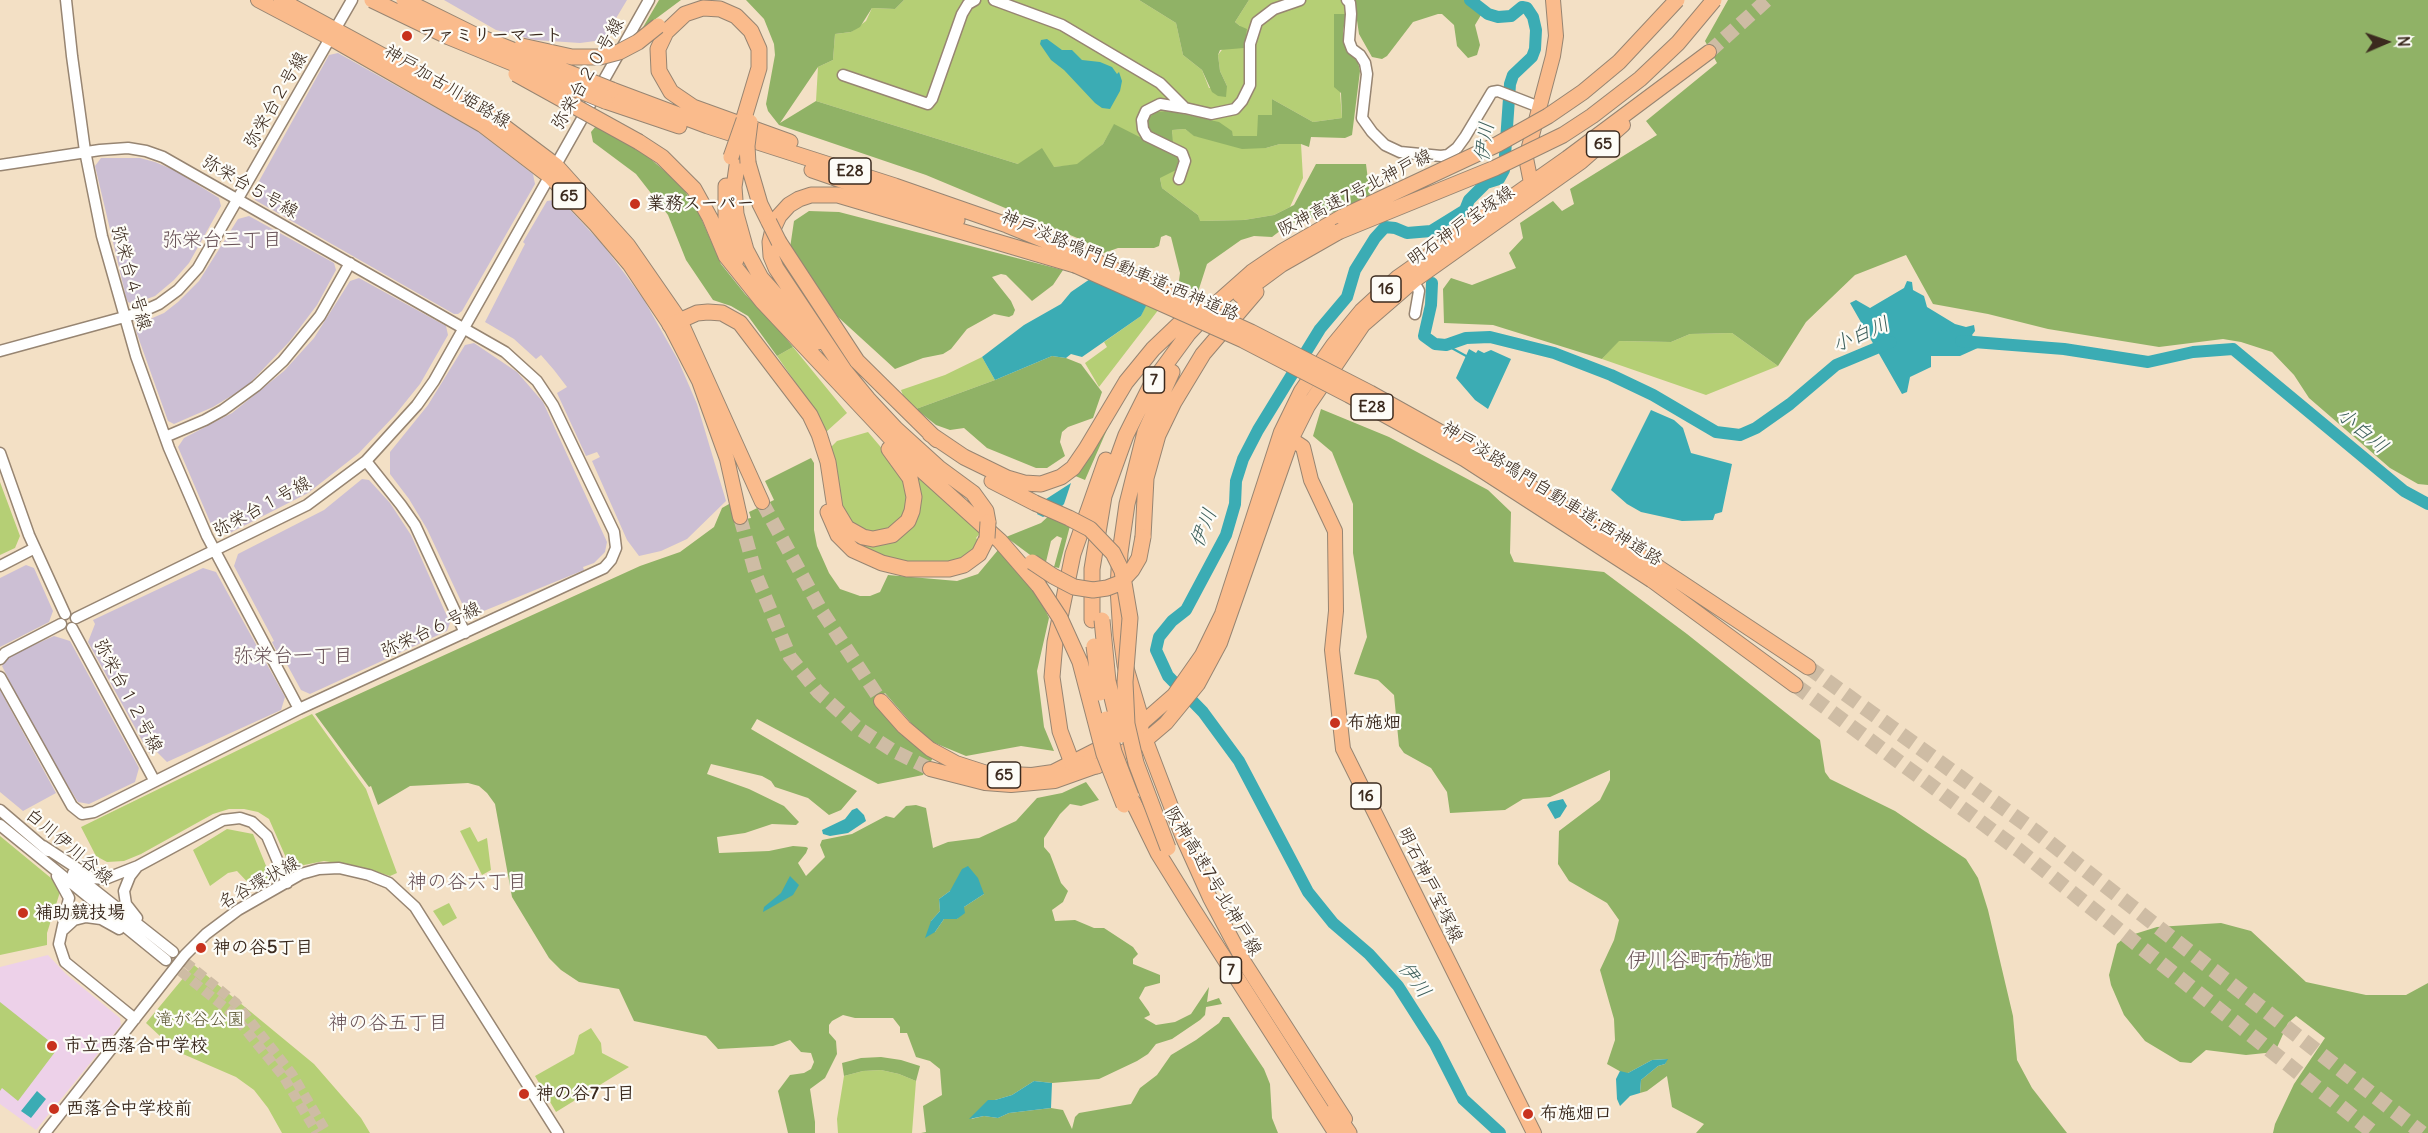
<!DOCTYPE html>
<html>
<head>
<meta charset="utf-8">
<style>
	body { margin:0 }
	#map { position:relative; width:2428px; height:1133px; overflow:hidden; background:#f3e0c5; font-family:Delius,sans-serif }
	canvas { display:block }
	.north { position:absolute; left:2356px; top:12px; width:60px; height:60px; -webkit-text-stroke:4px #fdfcf7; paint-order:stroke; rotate:88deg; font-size:16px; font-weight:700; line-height:24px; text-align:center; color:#3b2a1e }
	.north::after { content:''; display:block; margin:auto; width:21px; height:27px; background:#3b2a1e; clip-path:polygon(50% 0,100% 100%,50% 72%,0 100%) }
</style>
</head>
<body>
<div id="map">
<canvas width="2428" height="1133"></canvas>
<div class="north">N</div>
</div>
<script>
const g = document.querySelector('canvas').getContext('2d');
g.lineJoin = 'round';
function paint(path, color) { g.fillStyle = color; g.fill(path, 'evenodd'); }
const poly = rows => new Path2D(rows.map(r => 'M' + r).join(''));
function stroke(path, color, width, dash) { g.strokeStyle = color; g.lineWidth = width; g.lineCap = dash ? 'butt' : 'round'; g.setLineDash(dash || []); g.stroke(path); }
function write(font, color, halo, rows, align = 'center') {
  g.font = font + ' Delius,"Klee One",sans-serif'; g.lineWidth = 4.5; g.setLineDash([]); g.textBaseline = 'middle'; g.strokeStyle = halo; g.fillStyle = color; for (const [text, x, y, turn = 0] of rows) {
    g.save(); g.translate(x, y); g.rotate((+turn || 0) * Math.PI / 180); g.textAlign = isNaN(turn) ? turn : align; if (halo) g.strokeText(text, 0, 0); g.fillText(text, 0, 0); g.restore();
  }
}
const built = poly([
	[48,955,66,974,120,1018,121,1025,36,1130,0,1104,0,967]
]);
const industrial = poly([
	[444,0,627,0,603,40,580,43,535,40,496,30],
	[338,53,477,131,533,174,535,184,462,311,458,314,454,314,255,200,253,192,329,55],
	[101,158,140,158,155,162,174,170,219,198,221,206,189,263,174,280,155,296,133,304,128,302,126,297,95,166],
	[560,199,603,245,625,274,644,300,678,360,697,404,726,501,687,539,661,551,639,556,627,540,592,461,600,457,597,452,586,456,557,393,567,387,554,370,541,355,536,359,514,339,485,322,525,244,523,242,547,201],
	[249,216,334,263,336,270,317,305,289,342,246,387,213,407,174,424,168,421,136,331,141,323,164,313,178,302,199,281,238,219],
	[359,278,446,326,448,335,420,384,395,415,359,453,308,493,226,535,214,531,178,447,184,438,232,413,284,371,314,338,350,281],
	[474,343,517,372,543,402,607,542,605,552,594,563,583,567,584,570,474,615,467,614,427,529,409,499,390,474,390,452,428,405,465,345],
	[362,479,369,480,390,503,411,535,450,623,447,631,310,694,301,690,284,659,283,649,277,652,272,642,274,641,234,566,238,554,324,510],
	[26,565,34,568,53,611,49,622,0,647,0,578],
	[203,568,216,572,285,697,281,710,167,762,155,750,149,753,88,642,95,624,93,620],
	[54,636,70,641,139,768,135,782,89,804,78,802,37,736,2,666,9,656],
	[0,690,56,793,23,811,0,792]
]);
const green = poly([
	[904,0,1139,0,1176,23,1183,55,1202,70,1209,88,1227,86,1220,71,1218,55,1240,26,1235,22,1249,0,1346,0,1346,14,1334,14,1342,118,1313,122,1272,99,1272,115,1258,136,1233,136,1231,131,1221,125,1170,111,1173,144,1172,130,1185,129,1195,136,1266,148,1280,144,1301,144,1303,178,1290,207,1274,215,1244,220,1199,221,1198,215,1162,188,1160,178,1114,125,1103,144,1077,165,1054,167,1018,164,816,101,818,67,833,60,835,34,851,32,866,21,872,8,895,9],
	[1146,305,1159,309,1099,387,1085,363,1107,347,1104,342,1141,316],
	[1732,333,1778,366,1706,395,1602,359,1618,341,1671,342,1690,334],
	[793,347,847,413,826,432,814,409,777,356],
	[982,357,995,380,916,409,905,401,901,390,945,375],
	[868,432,901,471,908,488,907,514,888,530,878,533,862,529,849,519,841,502,837,469,831,447,837,441],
	[912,471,981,532,976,538,980,542,976,549,956,562,931,566,877,557,851,543,851,537,906,531],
	[0,482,20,536,15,548,0,555],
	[312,714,366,789,397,873,390,876,361,867,324,861,299,866,287,860,269,819,258,812,244,809,229,809,213,814,141,854,124,861,107,862,96,856,81,827],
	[470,827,478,842,487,838,491,870,482,875,460,831],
	[227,829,253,834,271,878,254,889,237,871,228,873,210,886,193,850],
	[0,836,57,883,60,892,47,933,47,945,0,955],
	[449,903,457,918,443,926,433,911],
	[194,965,314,1064,361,1118,370,1133,282,1133,268,1108,254,1090,236,1077,176,1051,146,1023],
	[0,1002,58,1048,18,1101,2,1088,0,1091],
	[591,1028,601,1043,602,1053,629,1067,556,1112,535,1076,574,1054,579,1035],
	[881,1070,899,1074,916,1081,912,1133,838,1133,837,1119,844,1076,863,1071]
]);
const forest = poly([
	[659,0,681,0,642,29],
	[746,0,904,0,895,9,872,8,860,27,851,32,835,34,833,60,818,67,780,123,816,101,1018,164,1042,148,1054,167,1077,164,1103,144,1114,124,1177,156,1180,162,1178,169,1160,178,1162,188,1198,215,1200,221,1244,220,1274,215,1294,205,1316,164,1366,164,1370,196,1345,209,1289,224,1272,237,1254,236,1241,240,1207,264,1197,295,1178,288,1180,273,1171,237,1166,235,1161,237,1159,246,1154,248,1118,248,1104,253,1082,240,926,175,779,125,768,111,766,104,775,55,774,44,764,19],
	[1139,0,1249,0,1235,22,1240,26,1247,29,1244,48,1220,50,1218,55,1220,71,1227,86,1226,97,1218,96,1212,92,1202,70,1183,55,1176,23],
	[1354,0,1464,0,1481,15,1475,25,1480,45,1477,55,1468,58,1457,46,1454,25,1442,14,1438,14,1413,22,1387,56,1382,59,1372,57,1359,34],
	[1728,0,2428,0,2428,485,2418,484,2390,468,2309,398,2294,375,2272,352,2241,342,2223,339,2159,347,2048,329,1988,314,1933,304,1906,255,1855,275,1806,322,1778,366,1732,333,1690,334,1671,342,1619,341,1602,359,1493,325,1444,323,1443,289,1451,278,1472,285,1516,268,1509,253,1523,238,1520,223,1553,201,1562,211,1574,204,1570,189,1657,135,1646,121,1717,63,1705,41],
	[1334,14,1346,14,1343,32,1346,48,1358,62,1360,71,1352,135,1345,138,1311,137,1309,147,1301,144,1280,144,1266,148,1242,149,1194,136,1185,129,1172,130,1173,144,1147,133,1148,118,1156,112,1169,111,1219,122,1232,131,1233,136,1257,136,1258,115,1272,115,1272,99,1313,122,1342,118,1341,93,1334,87],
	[596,126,646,155,681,185,698,211,721,264,745,294,777,327,793,347,777,356,748,316,731,306,713,300,686,260,668,215,636,174,593,142,591,132],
	[809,211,839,212,1063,270,1053,285,1032,301,1006,275,1001,274,992,277,1011,301,1015,310,1013,315,1009,317,994,314,967,329,951,349,943,354,923,358,895,369,838,317,790,248,794,221],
	[1052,356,1066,358,1081,364,1102,392,1093,418,1068,427,1062,432,1060,442,1065,456,1047,468,1036,468,987,448,964,428,950,430,936,425,916,409,995,380],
	[1116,409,1085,480,1073,475],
	[1321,409,1389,437,1488,490,1511,512,1510,553,1514,562,1604,572,1687,634,1820,740,1825,772,1830,779,1895,811,1966,859,1978,878,1988,910,2013,1016,2017,1060,2032,1088,2067,1133,1696,1133,1704,1124,1672,1107,1667,1076,1647,1091,1640,1093,1641,1080,1658,1066,1665,1064,1667,1059,1652,1060,1628,1073,1623,1073,1607,1064,1615,1040,1614,1019,1600,970,1614,940,1619,920,1607,903,1569,881,1558,864,1559,831,1600,800,1610,780,1610,770,1550,797,1523,799,1505,810,1450,813,1447,792,1431,768,1404,753,1399,746,1394,695,1378,680,1354,674,1367,637,1353,553,1353,504,1332,452,1313,436],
	[811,458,814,463,814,530,817,546,829,573,840,589,860,596,870,596,880,592,888,575,957,581,978,574,998,550,1037,592,1049,618,1037,671,1044,727,1054,751,1021,746,966,756,925,739,885,693,874,702,893,723,934,756,923,775,878,784,757,719,751,729,857,791,841,810,829,815,808,798,775,787,771,781,762,776,711,764,707,774,749,789,784,806,799,822,796,825,772,824,745,833,717,837,719,853,769,851,793,846,806,847,808,848,806,853,798,863,806,876,825,857,820,845,822,840,852,834,886,816,894,818,906,806,916,805,926,808,933,848,948,842,979,838,1016,821,1037,798,1062,793,1086,782,1099,800,1081,806,1070,804,1060,814,1044,838,1044,847,1050,854,1061,883,1068,891,1063,902,1052,910,1055,921,1075,920,1094,928,1104,928,1133,947,1138,954,1133,959,1133,964,1160,975,1160,983,1145,987,1139,998,1149,1012,1150,1015,1144,1018,1156,1025,1175,1022,1191,1014,1209,987,1207,1002,1219,998,1222,1004,1206,1007,1205,1015,1200,1020,1172,1039,1156,1044,1148,1054,1137,1061,1099,1079,1052,1083,1034,1081,1012,1095,995,1100,971,1119,984,1116,998,1118,1009,1113,1051,1108,1063,1110,1072,1129,1075,1117,1079,1113,1131,1104,1140,1088,1157,1075,1171,1055,1196,1040,1219,1023,1223,1017,1229,1017,1264,1069,1270,1084,1272,1118,1278,1133,921,1133,926,1132,923,1106,942,1095,940,1069,930,1061,916,1057,907,1033,900,1033,900,1027,893,1018,855,1018,843,1015,832,1021,829,1025,829,1033,836,1041,837,1054,825,1078,810,1089,815,1122,815,1133,788,1133,778,1091,790,1075,804,1073,811,1069,814,1062,811,1053,801,1052,790,1040,773,1046,718,1049,706,1036,634,1021,619,989,579,982,561,970,549,958,512,897,495,804,487,793,479,786,468,783,410,786,378,805,371,786,369,787,315,714,640,566,680,552,714,527,722,508,729,504,734,504,734,521,751,518,749,512,774,500,765,481],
	[950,891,984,894,964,907,957,919,944,919,935,932,931,921,940,911,939,899],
	[1052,513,1071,522,1059,568,1054,567,1062,538,1057,536,1051,541,1045,566,1006,537,1041,523],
	[2221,923,2251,931,2306,982,2366,995,2406,995,2428,983,2428,1133,2273,1133,2275,1124,2294,1084,2325,1038,2296,1016,2288,1023,2275,1052,2246,1055,2206,1050,2191,1063,2180,1062,2145,1041,2124,1015,2111,985,2109,975,2117,944,2125,937,2157,927],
	[881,1057,901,1060,920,1066,916,1081,899,1074,881,1070,863,1071,844,1076,842,1063,861,1058]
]);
const water = poly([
	[1047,39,1062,50,1072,50,1082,60,1100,62,1112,67,1117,74,1119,72,1122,81,1120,91,1110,109,1102,108,1095,103,1064,70,1051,60,1040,44,1041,40],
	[1112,264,1123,265,1144,273,1155,288,1141,316,1082,357,1071,354,1066,358,1052,356,995,380,982,357,1024,325,1061,304,1071,292],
	[1907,281,1912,282,1913,290,1924,296,1927,307,1955,324,1966,327,1974,325,1975,331,1972,335,1980,347,1960,356,1931,356,1931,367,1910,377,1907,392,1902,394,1850,303,1856,300,1870,308,1904,288],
	[1469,349,1476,353,1478,350,1484,353,1491,350,1511,359,1488,409,1475,400,1456,378],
	[1651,410,1674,420,1683,428,1691,453,1732,464,1722,512,1715,514,1713,520,1682,521,1641,512,1627,504,1611,490],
	[1071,483,1064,504,1060,508,1043,517,1037,514,1043,501],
	[1563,799,1567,806,1560,817,1555,819,1547,805,1550,802],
	[857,808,864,815,866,821,848,833,830,836,823,834,822,830,845,819,852,810],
	[968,866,978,878,984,894,964,907,965,913,957,919,944,919,935,932,925,938,931,921,940,911,939,899,950,891,962,869],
	[790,876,799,885,793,895,763,912,764,907,781,893],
	[1668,1059,1665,1064,1658,1066,1641,1080,1640,1093,1630,1096,1620,1106,1617,1099,1616,1079,1620,1071,1628,1073,1652,1060],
	[1034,1081,1052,1083,1051,1108,1009,1113,998,1118,984,1116,969,1119,988,1100,995,1100,1012,1095],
	[37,1091,46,1099,31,1118,21,1111]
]);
const stream = poly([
	[1446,345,1468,357]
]);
const river = poly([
	[1470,0,1488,14,1498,17,1511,16,1522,7,1527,8,1533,17,1536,30,1535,49,1532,57,1513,75,1510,84,1504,170,1499,179,1486,183,1469,200,1465,210,1431,231,1407,233,1395,228,1385,227,1375,238,1355,270,1347,297,1320,329,1258,430,1243,459,1236,481,1235,504,1226,535,1186,610,1172,621,1159,637,1156,650,1168,676,1203,712,1239,761,1308,892,1333,923,1369,954,1398,986,1435,1044,1463,1099,1500,1133],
	[1432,283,1431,305,1424,336,1435,344,1446,345,1466,338,1490,337,1554,353,1611,375,1653,395,1716,432,1740,435,1756,428,1790,404,1836,365,1891,342],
	[1961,341,2064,349,2148,362,2193,352,2233,349,2404,491,2428,504]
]);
const minorTunnel = poly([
	[173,952,236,1003,292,1074,327,1133],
	[169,962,232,1013,283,1076,317,1133]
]);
const majorTunnel = poly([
	[1709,52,1767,0],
	[762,502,821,610,881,701],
	[740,517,756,575,790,657,818,692,858,728,892,750,930,769]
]);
const highwayTunnel = poly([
	[1808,667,2035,831,2422,1133],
	[1795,685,2020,851,2374,1133]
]);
const minor = poly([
	[66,0,72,56,85,151,102,236,136,356,169,448,207,536,299,709],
	[994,0,1062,25,1160,83,1185,108,1211,114,1235,109,1242,101,1250,85,1250,44,1257,22,1274,9,1300,0],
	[1347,0,1350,3,1351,14,1349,41,1352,49,1360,55,1365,63,1367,74,1362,118,1372,132,1385,145,1400,152,1441,156,1448,155,1457,148,1465,137,1492,92,1498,91,1534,105],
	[843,75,928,104,932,99,962,14,968,4,975,0],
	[0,165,100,150,128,148,146,151,163,157,505,352,537,381,553,405,614,532,616,548,611,560,604,568,299,709,94,812,82,814,72,806,0,677],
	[1179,179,1185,161,1182,153,1147,136,1143,129,1142,120,1146,111,1160,104,1185,108],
	[1410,275,1419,291,1415,314],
	[0,351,139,313,159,304,178,290,198,268,352,0],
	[165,437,205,420,223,410,256,386,283,361,320,316,350,263],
	[0,453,29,535,65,614],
	[366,461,401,505,415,525,465,633],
	[0,566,35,548],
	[76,618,307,505,366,461,417,405,434,381,649,0],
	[72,628,154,780],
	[0,659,5,653,61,624],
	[0,810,48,851],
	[0,825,166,960],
	[43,846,92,878,105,879,138,866,223,820,240,818,252,822,267,836,287,883],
	[73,873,173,952],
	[57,876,69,898,59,944,65,962,135,1019],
	[137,918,126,904,124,891,130,876,137,867],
	[63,930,74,920,86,917,101,919,119,929],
	[45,1133,185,955,206,934,238,910,301,874,319,869,339,868,369,875,389,883,415,907,558,1133]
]);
const major = poly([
	[258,0,330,38,482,125,550,177,596,225,630,265,670,325,699,381,727,459,740,517],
	[281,0,480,108,556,165,628,245,680,320,762,502],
	[1534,190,1531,183,1526,158,1553,56,1556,36,1553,0],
	[1285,435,1303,447,1311,480,1335,531,1336,611,1332,650,1343,749,1534,1133],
	[881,701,904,727,930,749,956,763,987,773,1032,775,1053,772,1112,742],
	[1134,730,1174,695,1202,655,1222,614,1281,432,1301,391,1333,345,1361,311,1398,277,1567,158,1709,52],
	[1143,733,1183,838,1210,898,1244,962,1345,1119],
	[930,769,985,783,1011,785,1055,781,1097,766,1146,740,1166,723,1198,684,1220,643,1292,438,1308,406,1363,325,1415,280,1581,162,1623,125]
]);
const highway = poly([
	[612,90,708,126,895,186,1007,225,1086,257],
	[605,101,679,126],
	[744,118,759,68,759,49,751,31,736,16,720,9,703,8,685,14,666,32,658,49,659,71,671,92,693,107,790,142],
	[639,142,662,157,694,189,710,218,726,256,762,301,917,466,1000,541,1039,586],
	[738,159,734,187,736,214,746,250,761,278,818,342],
	[748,163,760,204,769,222],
	[812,170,957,220],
	[726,186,726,224,736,260],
	[779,242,857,361,937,440],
	[1240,295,1282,264,1338,232],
	[670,325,697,313,708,312,722,313,740,323,810,415,819,434,828,462,835,508,847,528,863,537,873,539,892,535,908,521,912,511,914,497,910,478,889,449],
	[930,434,964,457,1007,478,1024,483,1041,484,1061,477,1073,468,1086,449,1126,382,1153,349,1196,308],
	[992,481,1035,503],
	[828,512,838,535,853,550,882,563,907,569,949,569,964,565,979,554,987,538],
	[988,522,986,511,973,493,939,468,896,429,868,399,844,370,776,268,771,256,770,242,773,229,779,216,789,205,799,199,811,195,838,195,1075,265],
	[1143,537,1146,478,1158,435,1174,402,1203,354,1256,292],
	[1659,568,1808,667],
	[1652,580,1795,685],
	[1092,620,1092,569,1104,496,1126,435,1152,383,1188,334,1217,303,1252,272,1283,251,1342,217],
	[1141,726,1139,712,1125,665,1121,635,1118,588,1120,553,1127,504,1145,432,1172,372],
	[1097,766,1072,763,1060,731,1052,677,1055,642,1073,554,1106,460],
	[1133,802,1158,853,1194,911,1336,1133],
	[1334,1111,1349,1133]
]);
const highwayBridge = poly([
	[372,0,449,37,605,101],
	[404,0,475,35,612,90],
	[522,46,572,57,600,57,619,52,638,42,658,26],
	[516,74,639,142],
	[731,157,744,120],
	[748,163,747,146,750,122],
	[1342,217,1498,144,1548,116,1583,92,1619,62,1677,0],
	[769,222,779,242],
	[1338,232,1495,168,1563,135,1592,116,1640,79,1678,43,1714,0],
	[1086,257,1251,332,1370,393,1470,449,1659,568],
	[1075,265,1243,340,1349,395,1465,459,1652,580],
	[1035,503,1069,518,1090,529,1113,553,1122,571,1130,618,1125,682,1127,724,1136,763,1168,848],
	[987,538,988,522],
	[1032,562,1053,576,1074,587,1093,590,1107,588,1120,583,1132,570,1139,558,1143,537],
	[1039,586,1060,618,1080,662,1104,754,1124,805],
	[1102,620,1108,681,1121,735],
	[1094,646,1100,693],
	[1106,719,1114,752,1131,796]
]);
const markers = [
	[407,36,6,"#c8321e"],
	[635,204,6,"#c8321e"],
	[1335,723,6,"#c8321e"],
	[23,913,6,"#c8321e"],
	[201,948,6,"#c8321e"],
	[52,1046,6,"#c8321e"],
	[524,1094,6,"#c8321e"],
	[54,1109,6,"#c8321e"],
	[1528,1114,6,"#c8321e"]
];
const shields = [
	[1603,144,33],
	[850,171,42],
	[569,196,33],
	[1386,289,30],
	[1154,380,21],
	[1372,407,42],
	[1004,775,33],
	[1366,796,30],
	[1231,970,21]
];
const shieldNames = [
	["65",1603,144],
	["E28",850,171],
	["65",569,196],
	["16",1386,289],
	["7",1154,380],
	["E28",1372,407],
	["65",1004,775],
	["16",1366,796],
	["7",1231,970]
];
const poiNames = [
	["ファミリーマート",419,36],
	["業務スーパー",647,204],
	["布施畑",1347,723],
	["補助競技場",35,913],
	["神の谷5丁目",213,948],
	["市立西落合中学校",64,1046],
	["神の谷7丁目",536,1094],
	["西落合中学校前",66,1109],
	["布施畑口",1540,1114]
];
const streetNames = [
	["弥栄台２０号線",588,74,-60],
	["神戸加古川姫路線",447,87,31],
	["弥栄台２号線",276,100,-60],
	["弥栄台５号線",250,187,30],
	["阪神高速7号北神戸線",1355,193,-27],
	["明石神戸宝塚線",1461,226,-35],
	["神戸淡路鳴門自動車道;西神道路",1120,266,23],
	["弥栄台４号線",131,278,75],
	["神戸淡路鳴門自動車道;西神道路",1552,494,32],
	["弥栄台１号線",262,507,-28],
	["弥栄台６号線",431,630,-25],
	["弥栄台１２号線",128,696,62],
	["白川伊川谷線",69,847,40],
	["阪神高速7号北神戸線",1213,881,59],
	["名谷環状線",259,883,-29],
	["明石神戸宝塚線",1430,885,64]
];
const parkNames = [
	["滝が谷公園",200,1020]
];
const waterNames = [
	["伊川",1485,142,-82],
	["小白川",1861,335,-23],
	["小白川",2362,431,40],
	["伊川",1204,528,-68],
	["伊川",1414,980,53]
];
const neighbourhoodNames = [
	["弥栄台三丁目",222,240],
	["弥栄台一丁目",293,656],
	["神の谷六丁目",467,882],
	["神の谷五丁目",388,1023]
];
const quarterNames = [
	["伊川谷町布施畑",1700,961]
];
paint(built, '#edd1e9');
paint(industrial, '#ccbfd4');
paint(green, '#b5cf75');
paint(forest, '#90b266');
paint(water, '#3bacb4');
stroke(stream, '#3bacb4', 2);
stroke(river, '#3bacb4', 12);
stroke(minorTunnel, '#cebca4', 10, [10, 5]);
stroke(majorTunnel, '#cebca4', 14, [14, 7]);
stroke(highwayTunnel, '#cebca4', 15, [15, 8]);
stroke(minor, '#978572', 13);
stroke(major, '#978572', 16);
stroke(highway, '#978572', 17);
stroke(minor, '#fff', 10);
stroke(major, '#fabb8c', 14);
stroke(highway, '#fabb8c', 15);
stroke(highwayBridge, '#978572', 17, []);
stroke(highwayBridge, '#fabb8c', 15);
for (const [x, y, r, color] of markers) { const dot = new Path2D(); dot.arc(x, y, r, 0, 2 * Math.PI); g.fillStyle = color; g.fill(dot); stroke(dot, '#fdfcf7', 2); }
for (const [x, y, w] of shields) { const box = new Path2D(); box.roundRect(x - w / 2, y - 13, w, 26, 4.5); g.fillStyle = '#fdfcf7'; g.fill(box); stroke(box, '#3b2a1e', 1.5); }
write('bold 16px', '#3b2a1e', null, shieldNames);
write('bold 18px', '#3b2a1e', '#fdfcf7', poiNames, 'left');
write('18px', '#3b2a1e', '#fdfcf7', streetNames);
write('18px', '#605c38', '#fdfcf7', parkNames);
write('italic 20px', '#3b5e5a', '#fdfcf7', waterNames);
write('20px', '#685257', '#fdfcf7', neighbourhoodNames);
write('21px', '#685257', '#fdfcf7', quarterNames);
</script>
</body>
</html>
